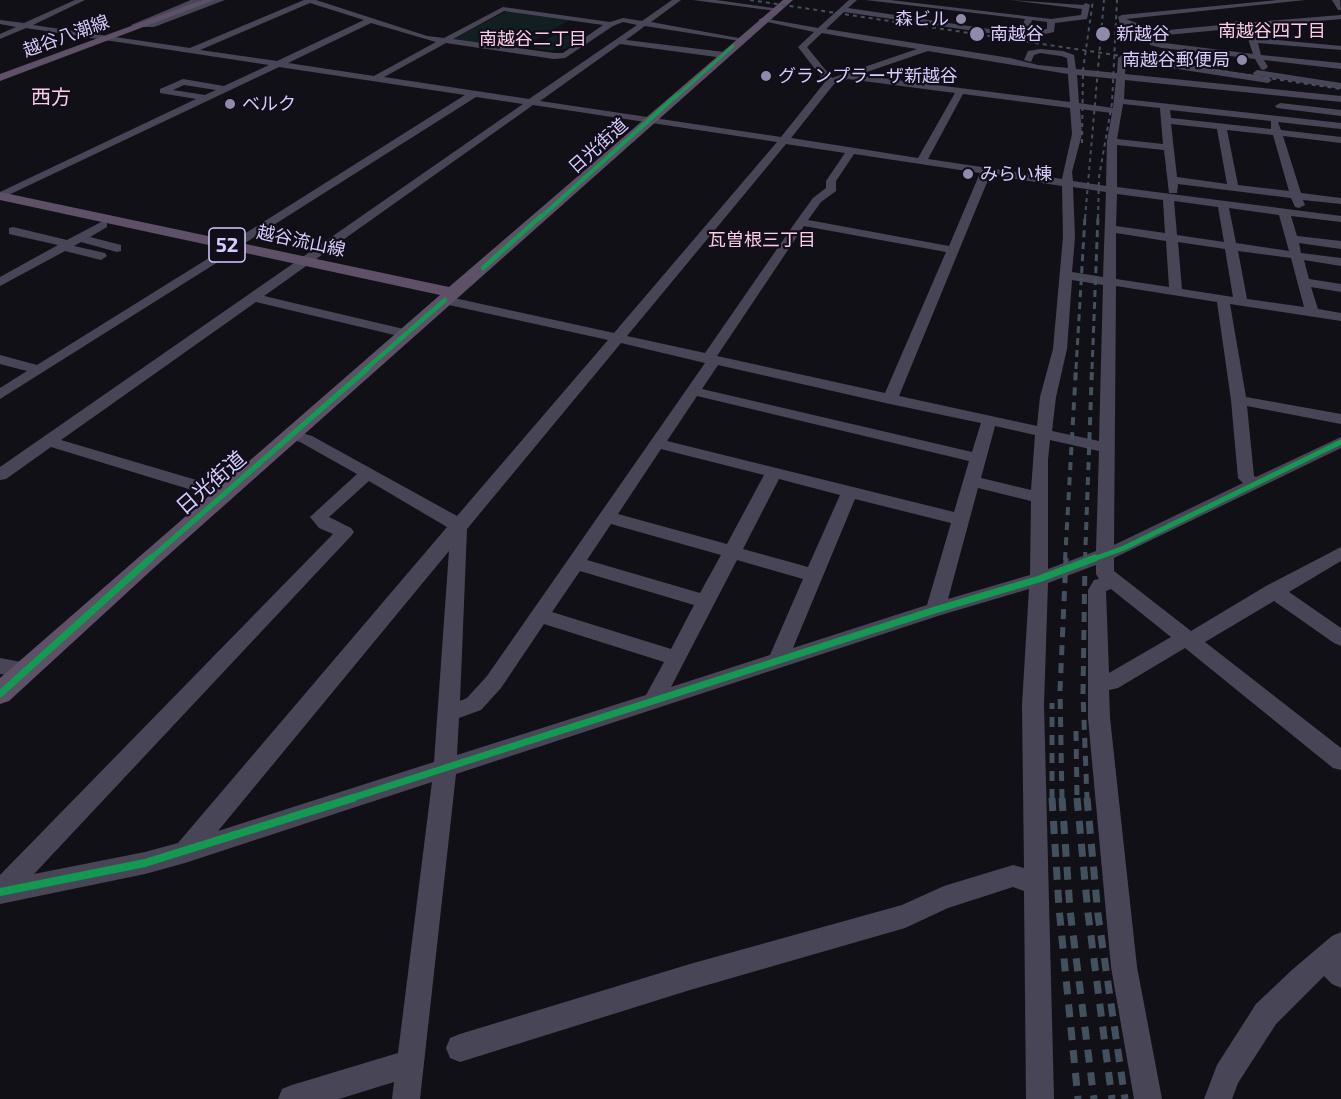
<!DOCTYPE html>
<html>
<head>
<meta charset="utf-8">
<style>
	body { margin:0 }
	canvas { display:block; background:#121017 }
</style>
</head>
<body>
<canvas width="1341" height="1099"></canvas>
<script>
const g = document.querySelector('canvas').getContext('2d');
g.lineJoin = 'round';
function paint(path, color) { g.fillStyle = color; g.fill(path, 'evenodd'); }
const poly = rows => new Path2D(rows.map(r => 'M' + r).join(''));
function stroke(path, color, width, dash) { g.strokeStyle = color; g.lineWidth = width; g.lineCap = dash ? 'butt' : 'round'; g.setLineDash(dash || []); g.stroke(path); }
function write(font, color, halo, rows, align = 'center') {
  g.font = font + ' "Exo 2","Noto Sans JP",sans-serif'; g.lineWidth = 4.5; g.setLineDash([]); g.textBaseline = 'middle'; g.strokeStyle = halo; g.fillStyle = color; for (const [text, x, y, turn = 0] of rows) {
    g.save(); g.translate(x, y); g.rotate((+turn || 0) * Math.PI / 180); g.textAlign = isNaN(turn) ? turn : align; if (halo) g.strokeText(text, 0, 0); g.fillText(text, 0, 0); g.restore();
  }
}
const green = poly([
	[507,11,571,19,520,49,451,40],
	[556,34,582,38,565,49,556,48,551,51,534,48]
]);
const minor = poly([
	[75,0,85,0,33,25,190,48,304,0,316,0,427,36,444,38,503,7,610,22,623,18,642,21,672,0,681,0,651,22,744,39,740,41,645,26,626,40,724,52,728,55,724,58,620,44,540,101,781,137,825,82,798,47,814,32,758,20,762,18,818,28,849,0,857,0,848,8,1009,32,1021,30,1025,19,866,0,890,0,1051,19,1081,15,1082,9,1010,0,1083,5,1086,3,1090,5,1087,19,1055,23,1054,32,1045,34,1027,33,1009,36,844,12,826,29,1010,58,1038,65,1068,68,1067,58,1061,56,1040,53,1034,55,1031,62,1024,60,1028,51,1040,49,1063,51,1074,55,1076,69,1117,73,1118,58,1122,55,1268,77,1272,80,1268,83,1126,61,1125,74,1341,96,1341,102,1125,80,1124,99,1341,123,1341,129,1278,122,1281,130,1341,137,1341,143,1283,136,1301,193,1341,198,1341,204,1303,200,1305,205,1299,208,1295,207,1291,198,1178,184,1177,193,1169,193,1164,150,1117,145,1117,187,1341,216,1341,222,1291,216,1297,236,1341,241,1341,249,1299,243,1301,253,1341,258,1341,266,1304,260,1309,279,1341,284,1341,292,1311,287,1318,309,1341,313,1341,321,1230,304,1246,397,1341,414,1341,424,1247,406,1254,476,1256,477,1341,437,1341,448,1114,558,1114,571,1191,631,1266,586,1341,547,1341,561,1289,592,1341,628,1341,646,1334,643,1274,601,1205,642,1341,748,1341,770,1333,768,1185,648,1118,688,1109,690,1110,718,1137,967,1162,1099,1134,1099,1111,967,1088,718,1088,590,1094,580,1099,579,1096,574,1096,565,1048,583,1044,705,1054,1099,1026,1099,1024,891,1013,887,948,908,905,928,690,990,460,1062,450,1058,446,1048,450,1038,460,1034,690,964,902,905,944,886,1013,865,1024,868,1022,705,1029,589,941,615,456,774,420,1099,392,1099,394,1082,339,1099,278,1099,282,1089,292,1085,398,1053,432,782,185,863,145,874,0,904,0,875,333,534,319,528,310,517,357,474,300,442,286,438,284,435,286,432,292,430,312,436,457,516,608,340,440,303,438,300,440,297,445,296,614,333,777,142,533,105,264,296,412,331,414,334,412,337,407,338,256,302,61,440,230,490,232,494,230,498,218,498,51,447,6,479,0,480,0,467,523,104,476,97,234,250,230,249,230,243,465,95,279,67,0,199,0,192,196,99,160,93,160,89,183,79,224,86,269,65,26,28,0,39,0,34,16,27,0,24,0,20,24,23,75,0],
	[310,3,364,20,277,61,200,50,310,3],
	[504,11,603,25,563,53,554,53,453,39,504,11],
	[1032,20,1047,22,1047,29,1029,29,1032,20],
	[623,22,637,25,529,99,384,77,446,43,554,59,565,58,613,26,623,22],
	[371,23,436,42,374,76,288,63,371,23],
	[822,33,867,41,917,49,832,78,807,47,822,33],
	[928,51,1068,74,1070,102,858,75,928,51],
	[1077,75,1116,79,1113,108,1079,103,1077,75],
	[848,79,955,93,918,158,791,138,834,84,848,79],
	[184,85,216,90,205,95,173,90,184,85],
	[963,94,1070,108,1072,134,1062,179,928,159,963,94],
	[1123,104,1160,108,1163,144,1117,139,1123,104],
	[1080,109,1112,113,1107,141,1106,186,1073,181,1072,172,1082,134,1080,109],
	[1170,110,1271,121,1271,129,1171,118,1170,110],
	[1171,124,1217,129,1227,184,1177,177,1171,124],
	[1227,130,1273,135,1289,191,1238,185,1227,130],
	[786,144,845,153,826,181,826,188,813,198,797,220,705,353,627,336,786,144],
	[854,154,980,173,949,246,808,220,821,202,836,191,836,181,854,154],
	[990,175,1062,186,1063,237,1053,349,1040,397,1037,426,899,396,990,175],
	[1073,187,1106,192,1103,277,1072,272,1075,237,1073,187],
	[1117,194,1163,200,1165,233,1116,226,1117,194],
	[1174,201,1218,207,1224,242,1177,235,1174,201],
	[1229,208,1279,215,1289,251,1236,243,1229,208],
	[804,226,946,252,885,393,717,356,804,226],
	[1116,233,1166,241,1169,287,1116,279,1116,233],
	[1178,242,1225,249,1233,297,1182,289,1178,242],
	[1238,251,1291,258,1304,307,1247,299,1238,251],
	[1072,280,1103,285,1099,441,1052,431,1056,397,1067,349,1072,280],
	[1116,286,1217,302,1231,400,1238,478,1243,483,1114,545,1116,286],
	[621,343,705,363,487,676,467,698,460,701,467,529,621,343],
	[718,365,890,404,981,423,972,452,702,389,718,365],
	[697,396,969,461,954,512,667,441,697,396],
	[995,426,1035,435,1031,490,981,478,995,426],
	[1050,440,1099,451,1096,551,1048,569,1048,460,1050,440],
	[661,449,764,475,727,544,618,514,661,449],
	[779,479,840,495,808,567,743,549,779,479],
	[369,481,447,527,178,843,145,852,34,874,351,536,354,532,351,528,329,517,369,481],
	[978,488,1031,501,1030,575,948,599,978,488],
	[855,499,951,523,927,605,793,648,855,499],
	[611,524,721,555,700,593,587,560,611,524],
	[449,551,434,762,218,831,449,551],
	[737,560,803,579,770,655,671,687,737,560],
	[580,571,694,605,671,649,552,612,580,571],
	[1111,589,1171,637,1109,673,1106,591,1111,589],
	[544,624,664,662,646,695,457,755,459,718,481,710,501,688,544,624],
	[191,0,202,0,148,23,214,0,225,0,154,27,135,27,131,25,191,0],
	[693,0,716,0,780,9,776,11,693,0],
	[1278,0,1305,0,1126,19,1157,31,1232,24,1235,21,1243,23,1341,15,1341,19,1252,27,1256,38,1341,46,1341,50,1258,43,1261,55,1341,63,1341,69,1264,60,1268,67,1264,70,1261,69,1255,59,1162,48,1150,45,1148,33,1120,24,1118,17,1122,15,1278,0],
	[1241,28,1245,30,1253,54,1157,42,1156,36,1241,28],
	[1332,0,1340,0,1341,10,1338,10,1332,0],
	[1257,70,1341,83,1341,89,1254,75,1253,73,1257,70],
	[1280,103,1341,110,1341,116,1277,108,1275,106,1280,103],
	[103,221,107,223,107,227,90,237,121,245,121,251,117,252,81,242,74,246,105,253,107,256,101,260,65,251,0,286,0,277,58,245,9,234,9,228,13,227,67,240,103,221],
	[225,248,229,249,229,255,0,399,0,388,27,371,0,364,0,355,37,365,225,248],
	[0,658,32,664,35,670,32,676,25,678,0,674,0,658],
	[1341,932,1341,988,1332,984,1324,976,1276,1024,1238,1083,1232,1099,1204,1099,1217,1065,1256,1004,1293,969,1332,936,1341,932]
]);
const major = poly([
	[202,0,215,0,0,81,0,74,202,0],
	[783,0,793,0,156,566,9,701,0,704,0,678,440,295,0,200,0,192,449,287,783,0]
]);
const railFar4 = poly([
	[750,0,1341,89],
	[1082,143,1083,70,1093,0],
	[1085,218,1104,0],
	[1098,218,1099,177,1112,103,1117,0]
]);
const railFar3 = poly([
	[1076,369,1085,216],
	[1092,369,1098,216]
]);
const railFar2 = poly([
	[1065,560,1076,368],
	[1085,560,1092,368]
]);
const railFar1 = poly([
	[1085,558,1083,694,1087,799],
	[1076,731,1077,799],
	[1052,799,1052,703],
	[1062,799,1060,690,1066,558]
]);
const rail = poly([
	[1052,798,1059,908,1078,1099],
	[1062,798,1070,910,1094,1099],
	[1077,798,1088,913,1112,1099],
	[1087,798,1098,915,1125,1099]
]);
const cyclewayFar5 = poly([
	[676,97,733,46]
]);
const cyclewayFar4 = poly([
	[540,218,677,95]
]);
const cyclewayFar3 = poly([
	[483,268,541,216],
	[366,369,445,300]
]);
const cyclewayFar2 = poly([
	[149,560,368,368],
	[1091,560,1124,548,1341,442]
]);
const cyclewayFar1 = poly([
	[0,694,151,558],
	[349,799,935,610,1039,579,1095,558]
]);
const cycleway = poly([
	[0,892,145,863,353,798]
]);
const markers = [
	[961,19,6,"#928aaa"],
	[977,34,8,"#928aaa"],
	[1103,34,8,"#928aaa"],
	[1242,60,6,"#928aaa"],
	[766,76,6,"#928aaa"],
	[230,104,6,"#928aaa"],
	[968,174,6,"#928aaa"]
];
const farPoinames = [
	["森ビル",949,19,"right"],
	["南越谷",990,34],
	["新越谷",1116,34],
	["南越谷郵便局",1230,60,"right"],
	["グランプラーザ新越谷",778,76],
	["ベルク",242,104],
	["みらい棟",980,174]
];
const farNeighbourhoodnames = [
	["南越谷四丁目",1272,31],
	["南越谷二丁目",533,39],
	["瓦曽根三丁目",762,240]
];
const farStreetnames = [
	["越谷八潮線",66,36,-20],
	["日光街道",598,146,-42],
	["越谷流山線",301,241,12]
];
const farQuarternames = [
	["西方",51,97]
];
const shields = [
	[227,245,36]
];
const shieldNames = [
	["52",227,245]
];
const streetNames = [
	["日光街道",211,483,-41]
];
paint(green, '#111f21');
paint(minor, '#484656');
paint(major, '#5d5067');
stroke(railFar4, '#43505e', 2, [4, 4]);
stroke(railFar3, '#43505e', 3, [7, 5]);
stroke(railFar2, '#43505e', 4, [8, 7]);
stroke(railFar1, '#43505e', 5, [10, 8]);
stroke(rail, '#43505e', 7, [13, 10]);
stroke(cyclewayFar5, '#139951', 3);
stroke(cyclewayFar4, '#139951', 4);
stroke(cyclewayFar3, '#139951', 4.5);
stroke(cyclewayFar2, '#139951', 5);
stroke(cyclewayFar1, '#139951', 7);
stroke(cycleway, '#139951', 8);
for (const [x, y, r, color] of markers) { const dot = new Path2D(); dot.arc(x, y, r, 0, 2 * Math.PI); g.fillStyle = color; g.fill(dot); stroke(dot, '#110d1a', 2); }
write('18px', '#d7ccf9', '#110d1a', farPoinames, 'left');
write('18px', '#f9cde3', '#110d1a', farNeighbourhoodnames);
write('18px', '#d7ccf9', '#110d1a', farStreetnames);
write('20px', '#f9cde3', '#110d1a', farQuarternames);
for (const [x, y, w] of shields) { const box = new Path2D(); box.roundRect(x - w / 2, y - 17, w, 34, 4.5); g.fillStyle = '#110d1a'; g.fill(box); stroke(box, '#d7ccf9', 1.5); }
write('bold 20px', '#d7ccf9', null, shieldNames);
write('21px', '#d7ccf9', '#110d1a', streetNames);
</script>
</body>
</html>
